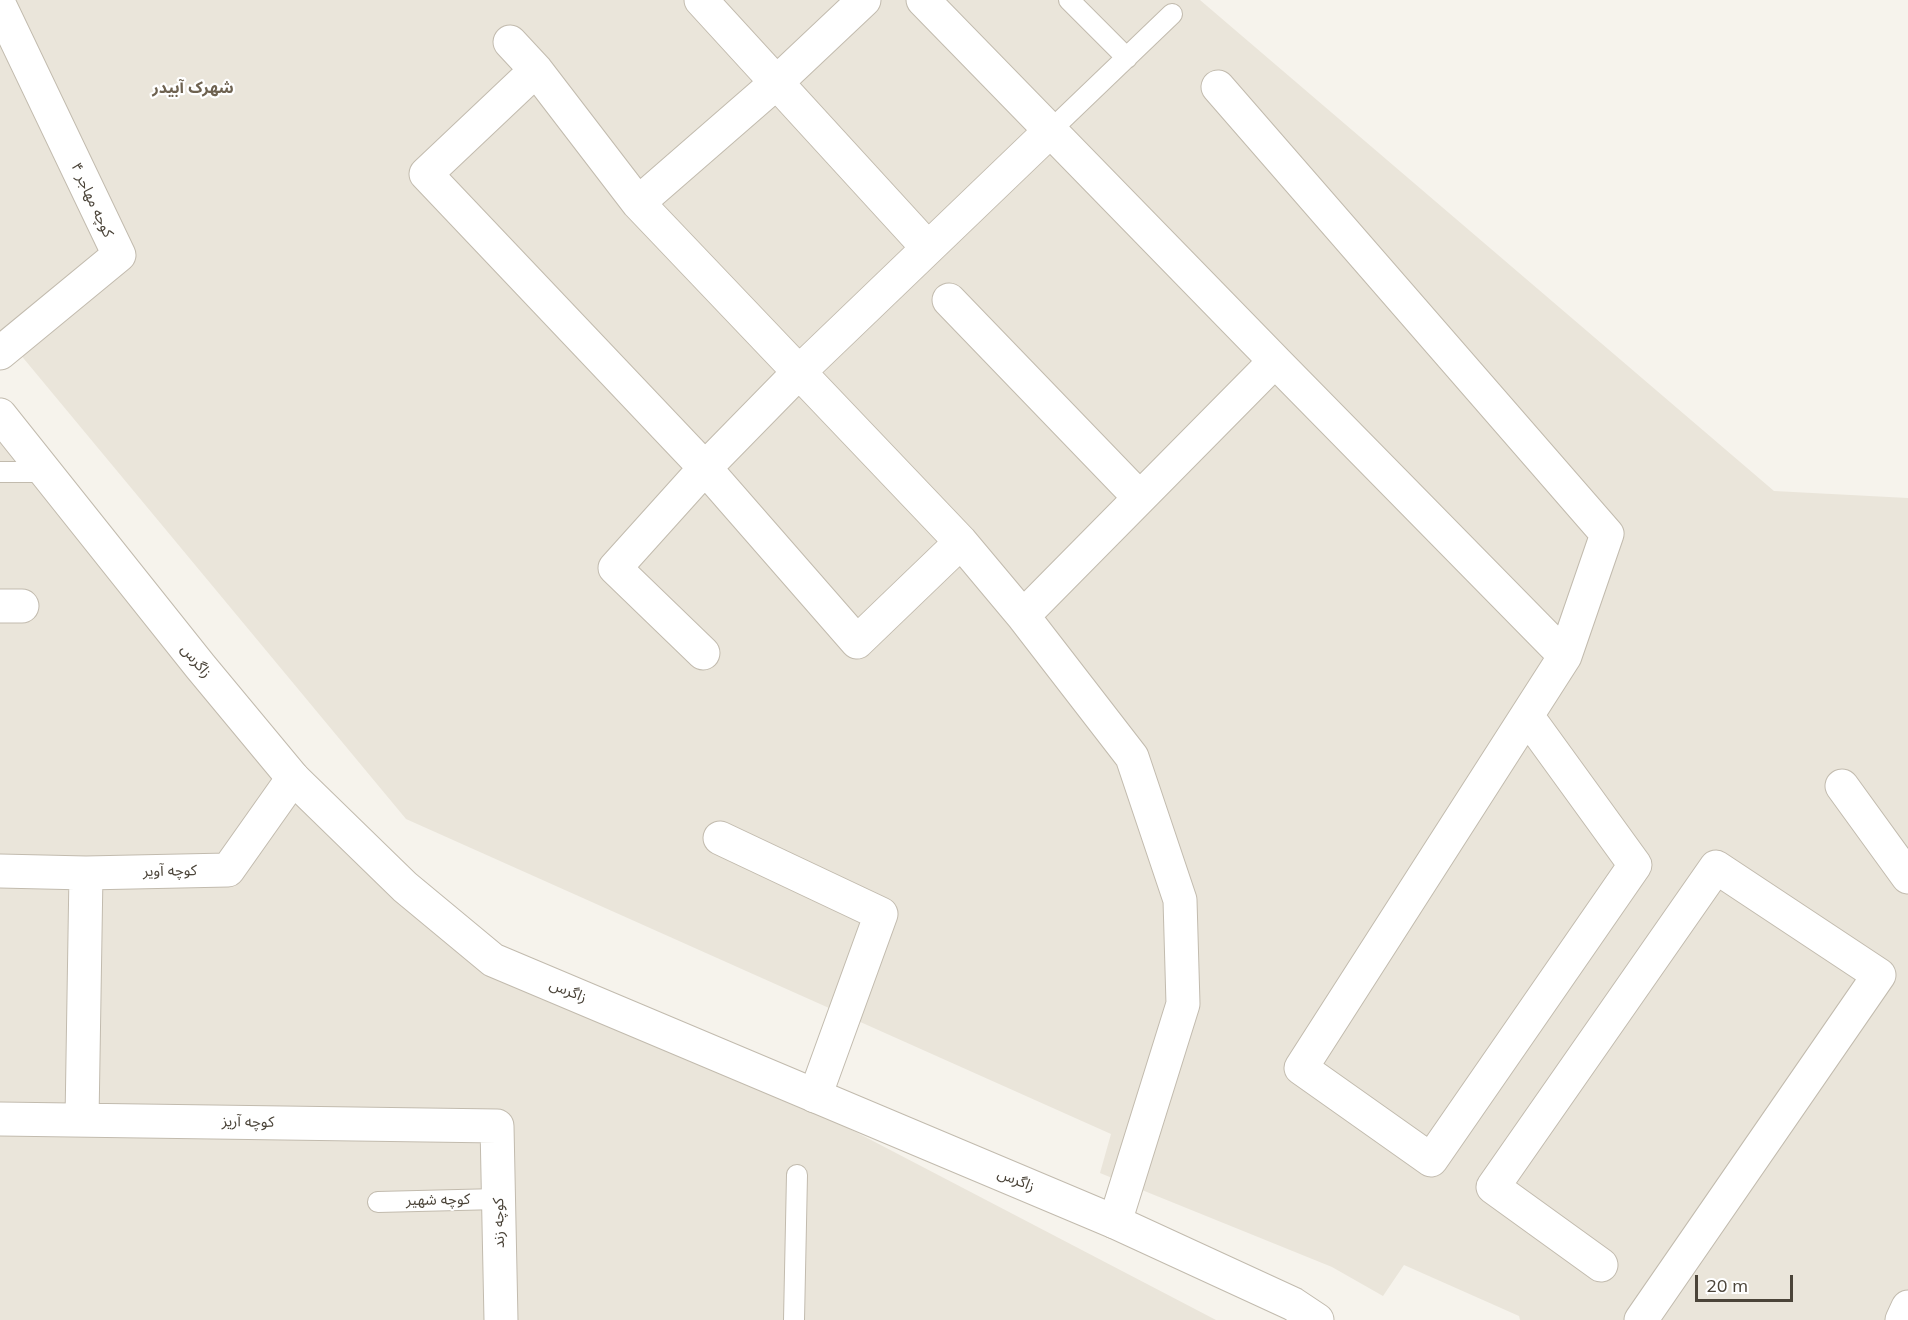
<!DOCTYPE html>
<html>
<head>
<meta charset="utf-8">
<style>
	body { margin:0 }
	#map { position:relative; width:1908px; height:1320px; overflow:hidden; background:#f6f3ec; font-family:Mulish,sans-serif }
	canvas { display:block }
	.scale { position:absolute; left:1695px; top:1275px; width:98px; height:27px; box-sizing:border-box; border:3px solid #4b4439; border-top:0; padding-left:8px; font-size:18px; line-height:21px; white-space:nowrap; color:#4b4439; -webkit-text-stroke:4px #fff; paint-order:stroke }
</style>
</head>
<body>
<div id="map">
<canvas width="1908" height="1320"></canvas>
<div class="scale">20 m</div>
</div>
<script>
const g = document.querySelector('canvas').getContext('2d');
g.lineJoin = 'round';
function paint(path, color) { g.fillStyle = color; g.fill(path, 'evenodd'); }
const poly = rows => new Path2D(rows.map(r => 'M' + r).join(''));
function stroke(path, color, width, dash) { g.strokeStyle = color; g.lineWidth = width; g.lineCap = dash ? 'butt' : 'round'; g.setLineDash(dash || []); g.stroke(path); }
function write(font, color, halo, rows, align = 'center') {
  g.font = font + ' Mulish,"Noto Sans Arabic",sans-serif'; g.lineWidth = 4.5; g.setLineDash([]); g.textBaseline = 'middle'; g.strokeStyle = halo; g.fillStyle = color; for (const [text, x, y, turn = 0] of rows) {
    g.save(); g.translate(x, y); g.rotate((+turn || 0) * Math.PI / 180); g.textAlign = isNaN(turn) ? turn : align; if (halo) g.strokeText(text, 0, 0); g.fillText(text, 0, 0); g.restore();
  }
}
const residential = poly([
	[0,0,1200,0,1774,491,1908,498,1908,1320,1520,1320,1519,1316,1404,1265,1383,1296,1332,1267,1100,1173,1111,1134,406,819,0,330],
	[0,415,405,887,438,914,1216,1320,0,1320]
]);
const service = poly([
	[1069,0,1127,58],
	[1050,131,1172,14],
	[0,472,48,472],
	[378,1202,498,1199],
	[794,1320,797,1175]
]);
const minor = poly([
	[701,0,928,248],
	[923,0,1275,361,1023,616,1132,757,1180,900,1183,1004,1115,1222],
	[0,6,119,255,0,353],
	[510,42,536,70,638,203,961,542,1023,616],
	[536,70,426,174,705,468,857,642,961,542],
	[1218,87,1607,534,1565,656,1301,1068,1431,1160,1635,865,1527,716],
	[638,203,776,83,864,0],
	[949,300,1139,497],
	[1275,361,1565,656],
	[0,606,22,606],
	[703,653,615,568,705,468,799,372,1050,131],
	[1842,786,1908,877],
	[720,838,881,914,815,1096],
	[0,871,86,873,228,870,293,778],
	[0,1119,497,1126,501,1320],
	[82,1120,86,873],
	[1601,1265,1493,1187,1716,867,1879,975,1641,1320],
	[1902,1320,1908,1307]
]);
const tertiary = poly([
	[0,415,200,666,293,778,405,887,493,960,1115,1222,1293,1304,1317,1320]
]);
const streetNames = [
	["کوچه مهاجر ۴",92,200,65],
	["زاگرس",196,661,51],
	["کوچه آویر",170,871,-1],
	["زاگرس",568,991,23],
	["کوچه آریز",248,1122,1],
	["زاگرس",1016,1180,23],
	["کوچه شهیر",438,1200,-1],
	["کوچه زند",499,1223,-91]
];
const neighbourhoodNames = [
	["شهرک آبیدر",193,88]
];
paint(residential, '#eae5da');
stroke(service, '#c2bbae', 22);
stroke(minor, '#c2bbae', 35);
stroke(tertiary, '#c2bbae', 35);
stroke(service, '#fff', 20);
stroke(minor, '#fff', 33);
stroke(tertiary, '#fff', 33);
write('15px', '#4b4439', '#fff', streetNames);
write('bold 16px', '#6e6250', '#fff', neighbourhoodNames);
</script>
</body>
</html>
